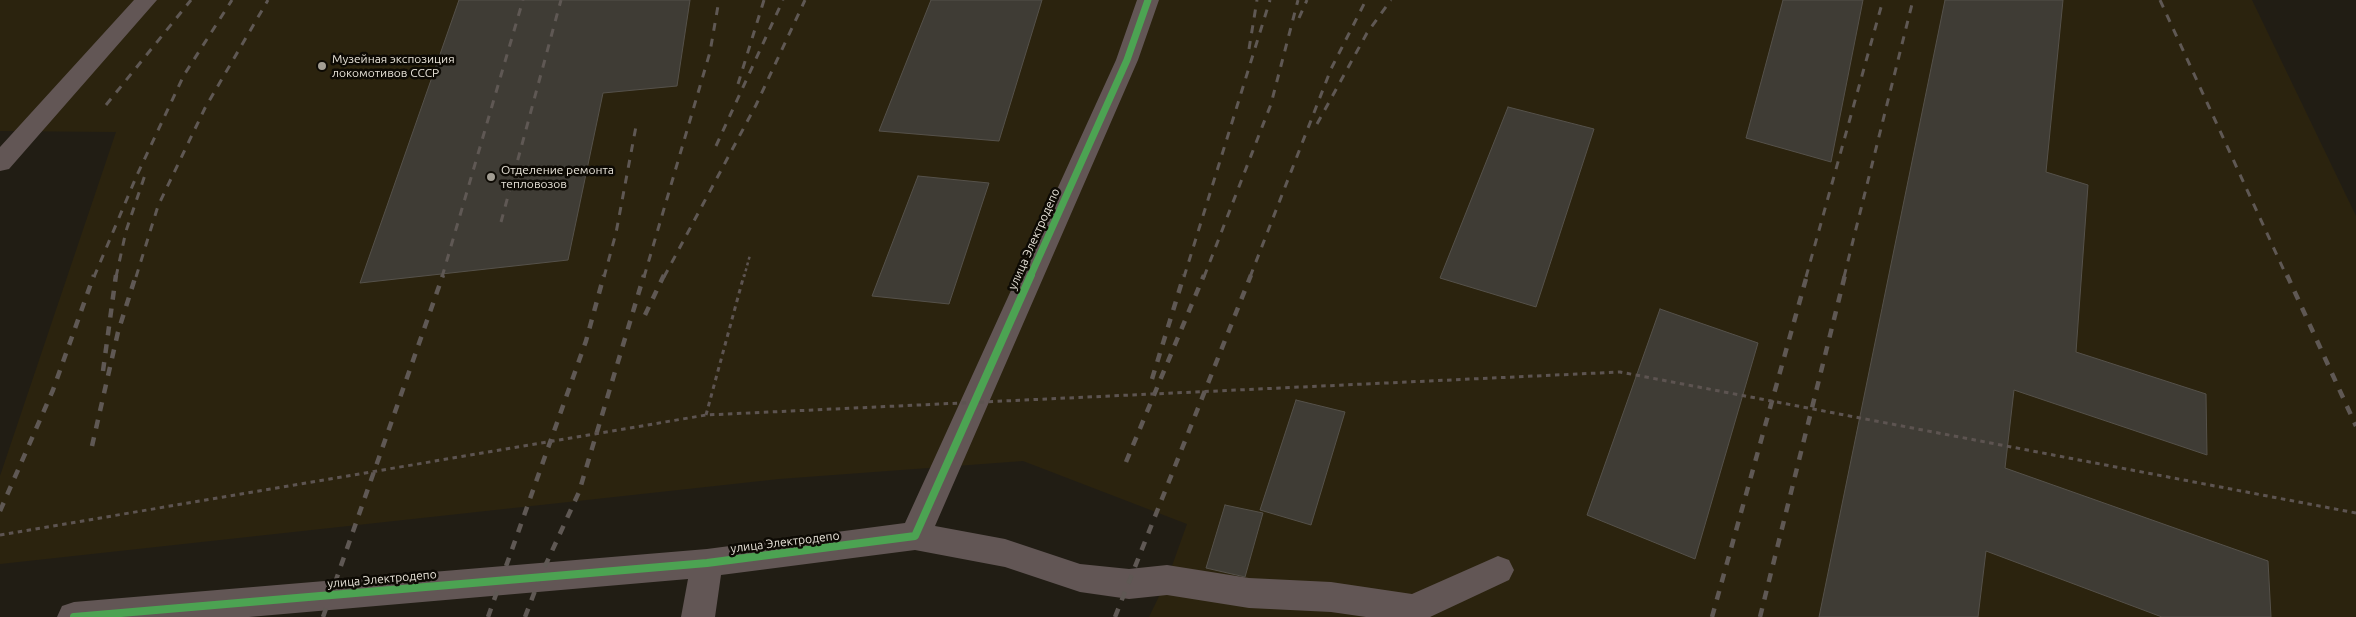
<!DOCTYPE html>
<html>
<head>
<meta charset="utf-8">
<style>
	body { margin:0 }
	canvas { display:block; background:#211d14 }
</style>
</head>
<body>
<canvas width="2356" height="617"></canvas>
<script>
const g = document.querySelector('canvas').getContext('2d');
g.lineJoin = 'round';
function paint(path, color) { g.fillStyle = color; g.fill(path, 'evenodd'); }
const poly = rows => new Path2D(rows.map(r => 'M' + r).join(''));
function stroke(path, color, width, dash) { g.strokeStyle = color; g.lineWidth = width; g.lineCap = dash ? 'butt' : 'round'; g.setLineDash(dash || []); g.stroke(path); }
function write(font, color, halo, rows, align = 'center') {
  g.font = font + ' Ubuntu,sans-serif'; g.lineWidth = 5; g.setLineDash([]); g.textBaseline = 'middle'; g.strokeStyle = halo; g.fillStyle = color; for (const [text, x, y, turn = 0] of rows) {
    g.save(); g.translate(x, y); g.rotate((+turn || 0) * Math.PI / 180); g.textAlign = isNaN(turn) ? turn : align; if (halo) g.strokeText(text, 0, 0); g.fillText(text, 0, 0); g.restore();
  }
}
const built = poly([
	[0,0,2252,0,2356,216,2356,617,1149,617,1167,580,1187,524,1023,461,779,479,0,564,0,476,116,132,0,131]
]);
const building = poly([
	[459,0,690,0,677,86,603,93,568,260,360,283,459,0],
	[931,0,1042,0,999,141,879,131,931,0],
	[1783,0,1863,0,1831,162,1746,138,1783,0],
	[1945,0,2063,0,2046,172,2088,185,2076,352,2206,394,2207,455,2014,390,2005,468,2268,561,2271,617,2162,617,1986,551,1978,617,1819,617,1945,0],
	[1508,107,1594,129,1536,307,1440,278,1508,107],
	[918,176,989,183,949,304,872,296,918,176],
	[1660,309,1758,343,1695,559,1587,515,1660,309],
	[1296,400,1345,412,1311,525,1260,510,1296,400],
	[1225,505,1263,513,1245,577,1206,568,1225,505]
]);
const pathFar1 = poly([
	[744,277,750,255]
]);
const path = poly([
	[706,415,744,275]
]);
const minor = poly([
	[134,0,157,0,9,169,0,171,0,147,134,0],
	[1137,0,1159,0,1138,60,935,526,1005,539,1080,564,1129,569,1167,565,1249,578,1331,582,1412,594,1498,556,1509,560,1514,570,1509,580,1430,617,1366,617,1331,612,1249,608,1167,595,1129,599,1080,592,1005,567,915,550,721,575,715,617,681,617,688,579,249,617,57,617,62,606,74,602,707,549,905,523,1116,60,1137,0]
]);
const railFar1 = poly([
	[2160,0,2287,277],
	[1299,18,1307,0],
	[1249,49,1257,0],
	[738,84,764,0],
	[106,105,191,0],
	[1317,124,1367,33,1391,0],
	[716,146,783,0],
	[501,222,561,0],
	[94,277,137,175,184,75,232,0],
	[116,277,126,231,146,172],
	[136,277,158,206,205,108,268,0],
	[442,277,523,0],
	[604,277,616,233,637,121],
	[644,277,710,52,719,0],
	[664,277,756,105,805,0],
	[1184,277,1270,0],
	[1204,277,1271,104,1298,0],
	[1250,277,1331,69,1366,0],
	[1806,277,1883,0],
	[1844,277,1913,0]
]);
const rail = poly([
	[2287,275,2356,426],
	[645,315,664,275],
	[103,371,116,275],
	[1152,379,1184,275],
	[92,446,118,332,136,275],
	[1126,462,1204,275],
	[0,511,53,390,94,275],
	[323,617,443,275],
	[488,617,586,341,604,275],
	[525,617,541,575,579,492,644,275],
	[1115,617,1251,275],
	[1712,617,1807,275],
	[1760,617,1845,275]
]);
const pathBridge = poly([
	[0,535,706,415,1620,372,2356,513]
]);
const cyclewayFar1 = poly([
	[1030,277,1127,60,1148,0]
]);
const cycleway = poly([
	[74,617,707,563,915,536,1031,275]
]);
const markers = [
	[322,66,5,"#a29d93"],
	[491,177,5,"#a29d93"]
];
const poiNames = [
	["Музейная экспозиция",332,59],
	["локомотивов СССР",332,73],
	["Отделение ремонта",501,170],
	["тепловозов",501,184]
];
const streetNames = [
	["улица Электродепо",1034,239,-66],
	["улица Электродепо",785,542,-7],
	["улица Электродепо",382,579,-5]
];
paint(built, '#2b230e');
paint(building, '#3f3c35');
stroke(building, '#55514a', 1);
stroke(pathFar1, '#5d5451', 2.5, [3, 3]);
stroke(path, '#5d5451', 3, [4.5, 4.5]);
paint(minor, '#625655');
stroke(railFar1, '#5f5854', 3, [8, 8]);
stroke(rail, '#5f5854', 4.5, [9, 9]);
stroke(pathBridge, '#5d5451', 3, [4.5, 4.5]);
stroke(cyclewayFar1, '#4ca352', 7);
stroke(cycleway, '#4ca352', 8);
for (const [x, y, r, color] of markers) { const dot = new Path2D(); dot.arc(x, y, r, 0, 2 * Math.PI); g.fillStyle = color; g.fill(dot); stroke(dot, '#0d0a04', 2); }
write('12px', '#e7e2d8', '#0d0a04', poiNames, 'left');
write('12px', '#e7e2d8', '#0d0a04', streetNames);
</script>
</body>
</html>
